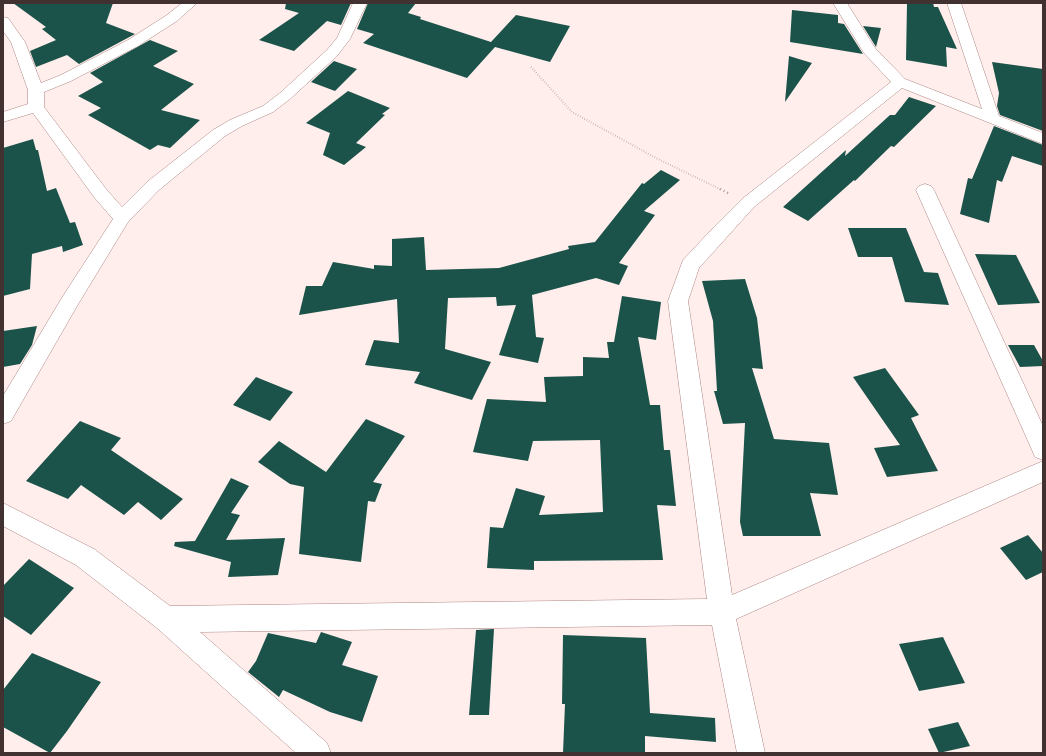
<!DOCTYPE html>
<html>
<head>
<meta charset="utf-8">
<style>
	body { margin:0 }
	#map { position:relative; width:1046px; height:756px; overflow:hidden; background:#ffeeec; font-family:"Fira Sans Condensed",sans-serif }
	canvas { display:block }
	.frame { position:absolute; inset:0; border:4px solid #413130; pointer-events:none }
</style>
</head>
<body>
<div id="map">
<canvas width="1046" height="756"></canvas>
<div class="frame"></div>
</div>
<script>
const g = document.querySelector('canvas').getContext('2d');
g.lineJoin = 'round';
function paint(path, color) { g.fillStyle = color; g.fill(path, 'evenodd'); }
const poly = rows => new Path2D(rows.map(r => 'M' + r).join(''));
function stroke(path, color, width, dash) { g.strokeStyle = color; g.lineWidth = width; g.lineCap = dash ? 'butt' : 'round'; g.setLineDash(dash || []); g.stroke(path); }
const building = poly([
	[13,3,113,3,106,23,135,34,79,64,67,55,36,67,30,51,56,40,42,29,46,27],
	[286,3,351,3,341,25,327,21,294,51,259,40,299,13,285,9],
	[368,3,416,3,408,13,421,17,420,19,491,42,516,15,570,26,550,62,495,47,467,78,363,43,374,34,357,29],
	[907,3,933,3,934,7,938,7,957,49,946,47,947,67,906,60],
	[792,10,838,15,838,23,844,24,863,54,790,42],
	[863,26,881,28,876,47],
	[150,40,178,51,153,66,194,84,161,110,200,120,170,148,158,145,150,150,88,115,101,108,78,96,103,82,90,73],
	[789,56,812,63,785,102],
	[334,61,357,69,335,91,311,82],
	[992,62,1043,69,1043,131,1000,115,997,106,999,93],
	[348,91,390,108,382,114,385,115,356,143,366,147,344,165,323,155,330,133,306,123],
	[909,97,936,106,894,147,891,146,855,181,854,180,808,221,783,207,846,150,845,156,890,115,895,115],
	[994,126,1043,145,1043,166,1012,156,1002,182,997,180,989,223,960,214,968,178,972,179],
	[33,139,36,150,38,150,47,191,56,188,70,223,75,222,83,245,63,252,62,246,32,254,30,289,3,296,3,148],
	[661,170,680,180,644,211,655,215,619,263,628,266,619,285,596,278,532,295,536,337,544,338,538,363,499,355,516,305,497,306,496,297,448,298,445,349,491,362,472,400,414,383,420,372,365,365,374,340,399,343,397,299,299,315,306,286,322,286,333,262,374,269,374,265,392,266,392,239,424,237,426,270,499,268,569,249,568,246,595,242,642,183,644,184],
	[848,228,906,228,924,272,938,273,949,305,905,302,892,257,858,257],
	[975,254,1016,255,1040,303,998,305],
	[745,279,757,318,763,369,752,368,774,439,829,443,838,495,810,493,821,536,743,536,740,522,745,423,723,424,714,391,717,391,713,321,702,281],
	[622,296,661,302,656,340,638,337,650,405,660,405,664,450,670,450,676,506,657,505,663,560,534,561,534,570,487,568,490,527,503,528,516,488,545,496,539,515,603,512,600,440,533,441,528,461,473,452,487,399,546,402,544,377,583,376,583,357,609,358,607,342,614,342],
	[37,326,32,345,20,364,3,367,3,331],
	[1008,345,1034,345,1043,361,1043,366,1020,367],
	[885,368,919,415,911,418,938,471,887,477,874,448,900,445,853,377],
	[256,377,293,392,270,421,233,405],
	[366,419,405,436,373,482,382,484,375,502,368,501,361,562,299,554,304,487,290,484,258,462,279,441,326,472],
	[80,421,121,438,111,450,183,499,161,520,138,502,124,515,81,485,68,499,26,481],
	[231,478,249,486,231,513,240,515,226,540,285,538,278,575,228,577,231,562,174,546,175,542,195,541],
	[1028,535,1043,553,1043,572,1026,580,1000,548],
	[29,559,74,588,31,635,3,616,3,586],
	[494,629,489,715,469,715,476,630],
	[321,632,352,642,342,665,378,676,362,722,330,712,283,690,279,697,248,672,256,661,268,633,316,643],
	[563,635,646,638,650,713,715,718,716,742,645,736,645,753,563,753,565,704,562,704],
	[943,637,965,683,919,691,899,644],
	[32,653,101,682,67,731,50,753,3,727,3,690],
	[958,722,970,746,939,753,928,729]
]);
const pathFar1 = poly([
	[531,67,572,112,656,158,722,190]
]);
const path = poly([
	[720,189,730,194]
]);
const street = poly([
	[182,3,197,3,177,21,138,46,71,81,44,92,44,107,106,189,122,207,147,182,213,130,230,120,263,106,280,93,327,50,337,38,353,3,367,3,350,39,337,56,290,99,273,112,242,126,225,136,159,190,128,222,77,306,11,421,3,424,3,396,63,296,113,219,94,197,33,113,3,122,3,112,28,104,28,90,11,42,3,31,3,17,8,18,25,42,41,83,61,75,128,40,167,15,182,3],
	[833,3,847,3,875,48,905,79,982,109,947,3,961,3,999,116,1043,133,1043,144,902,88,754,207,699,268,688,301,732,595,1043,461,1043,482,736,619,765,753,737,753,712,625,200,632,327,743,331,753,296,753,157,628,76,565,3,526,3,503,94,549,170,606,707,599,668,301,683,260,714,227,742,199,891,82,864,53,833,3],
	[925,184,931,186,934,190,1043,426,1043,460,1035,457,1032,450,916,190,919,186,925,184]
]);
paint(building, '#1b534a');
stroke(street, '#ac8583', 1);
stroke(pathFar1, '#a89896', 2, [0.5, 2]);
stroke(path, '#a89896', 2.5, [1, 3]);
paint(street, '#fff');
</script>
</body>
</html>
